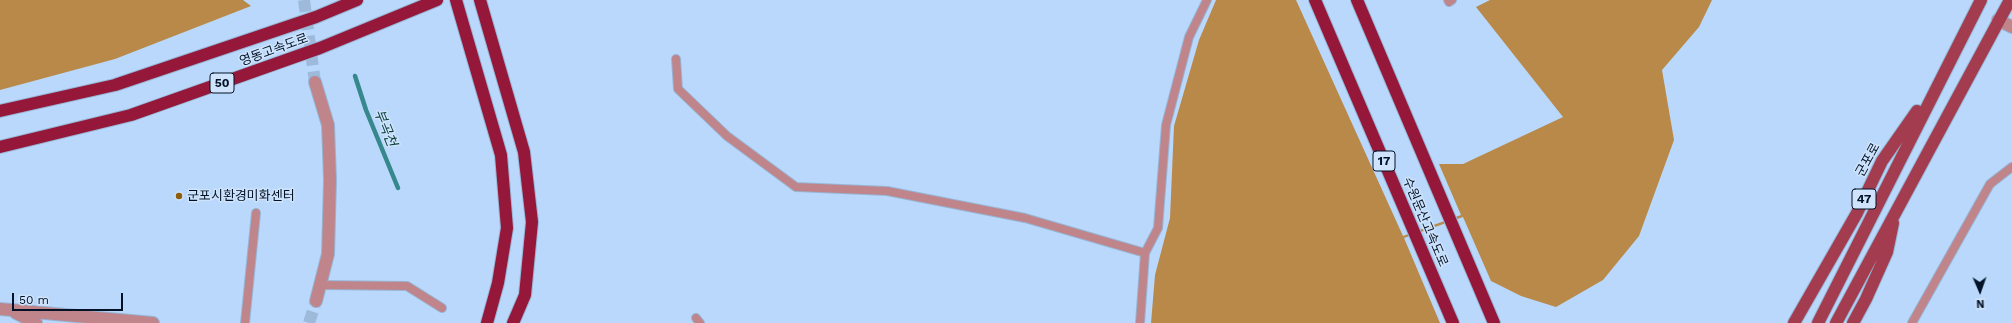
<!DOCTYPE html>
<html>
<head>
<meta charset="utf-8">
<style>
	body { margin:0 }
	#map { position:relative; width:2012px; height:323px; overflow:hidden; background:#b9d8fb; font-family:"Work Sans",sans-serif }
	canvas { display:block }
	.north { position:absolute; left:1960px; top:271px; width:40px; height:40px; -webkit-text-stroke:3px #cfe4fc; paint-order:stroke; rotate:178deg; font-size:11px; font-weight:700; line-height:16px; text-align:center; color:#021327 }
	.north::after { content:''; display:block; margin:auto; width:14px; height:18px; background:#021327; clip-path:polygon(50% 0,100% 100%,50% 72%,0 100%) }
	.scale { position:absolute; left:12px; top:293px; width:111px; height:18px; box-sizing:border-box; border:2px solid #021327; border-top:0; padding-left:5px; font-size:12px; line-height:14px; white-space:nowrap; color:#021327; -webkit-text-stroke:3px #cfe4fc; paint-order:stroke }
</style>
</head>
<body>
<div id="map">
<canvas width="2012" height="323"></canvas>
<div class="north">N</div>
<div class="scale">50 m</div>
</div>
<script>
const g = document.querySelector('canvas').getContext('2d');
g.lineJoin = 'round';
function paint(path, color) { g.fillStyle = color; g.fill(path, 'evenodd'); }
const poly = rows => new Path2D(rows.map(r => 'M' + r).join(''));
function stroke(path, color, width, dash) { g.strokeStyle = color; g.lineWidth = width; g.lineCap = dash ? 'butt' : 'round'; g.setLineDash(dash || []); g.stroke(path); }
function write(font, color, halo, rows, align = 'center') {
  g.font = font + ' "Work Sans","Noto Sans KR",sans-serif'; g.lineWidth = 3; g.setLineDash([]); g.textBaseline = 'middle'; g.strokeStyle = halo; g.fillStyle = color; for (const [text, x, y, turn = 0] of rows) {
    g.save(); g.translate(x, y); g.rotate((+turn || 0) * Math.PI / 180); g.textAlign = isNaN(turn) ? turn : align; if (halo) g.strokeText(text, 0, 0); g.fillText(text, 0, 0); g.restore();
  }
}
const forest = poly([
	[0,0,243,0,251,6,115,59,0,90],
	[1216,0,1296,0,1403,236,1461,215,1439,164,1463,164,1563,117,1476,7,1490,0,1712,0,1699,27,1662,70,1674,140,1639,236,1603,280,1556,307,1521,296,1491,281,1463,217,1404,238,1440,323,1151,323,1155,275,1170,218,1174,126,1199,40]
]);
const stream = poly([
	[355,76,366,110,398,188]
]);
const minorTunnel = poly([
	[304,0,315,82],
	[309,323,316,301]
]);
const service = poly([
	[1448,0,1449,2,1452,0],
	[676,59,678,89,727,136,796,187,887,191,1025,218,1145,253],
	[320,285,407,286,442,308],
	[696,318,700,323],
	[245,323,256,213],
	[1140,323,1145,253,1158,228,1166,125,1189,37,1207,0],
	[1912,323,1990,184,2012,167]
]);
const minor = poly([
	[315,82,328,125,330,180,328,254,316,301]
]);
const tertiary = poly([
	[1998,20,2012,27],
	[0,309,153,323],
	[16,313,36,323]
]);
const primary = poly([
	[1794,323,1857,213,1882,161,1917,111],
	[1818,323,1981,0],
	[1836,323,2010,0],
	[1853,323,1866,299,1887,252,1893,223]
]);
const motorway = poly([
	[456,0,501,155,507,228,498,283,487,323],
	[480,0,524,152,532,222,525,295,513,323],
	[1315,0,1453,323],
	[1357,0,1494,323],
	[0,111,115,85,316,17,357,0],
	[0,147,131,115,320,48,437,0]
]);
const markers = [
	[179,196,4,"#8e5d09"]
];
const shields = [
	[222,83,24],
	[1384,161,22],
	[1864,199,24]
];
const shieldNames = [
	["50",222,83],
	["17",1384,161],
	["47",1864,199]
];
const streetNames = [
	["영동고속도로",274,50,-20],
	["군포로",1868,160,-61],
	["수원문산고속도로",1425,222,67]
];
const poiNames = [
	["군포시환경미화센터",187,196]
];
const waterNames = [
	["부곡천",385,128,68]
];
paint(forest, '#b88949');
stroke(stream, '#36888c', 4.5);
stroke(minorTunnel, '#9ebadb', 12, [12, 6]);
stroke(service, '#98b5d5', 10);
stroke(minor, '#98b5d5', 14);
stroke(tertiary, '#98b5d5', 14);
stroke(primary, '#98b5d5', 14);
stroke(motorway, '#98b5d5', 14);
stroke(service, '#bf858b', 8);
stroke(minor, '#bf858b', 12);
stroke(tertiary, '#bf858b', 12);
stroke(primary, '#a23c4e', 12);
stroke(motorway, '#951739', 12);
for (const [x, y, r, color] of markers) { const dot = new Path2D(); dot.arc(x, y, r, 0, 2 * Math.PI); g.fillStyle = color; g.fill(dot); stroke(dot, '#cfe4fc', 1.5); }
for (const [x, y, w] of shields) { const box = new Path2D(); box.roundRect(x - w / 2, y - 10, w, 20, 3); g.fillStyle = '#cfe4fc'; g.fill(box); stroke(box, '#021327', 1); }
write('bold 12px', '#021327', null, shieldNames);
write('13px', '#021327', '#cfe4fc', streetNames);
write('13px', '#021327', '#cfe4fc', poiNames, 'left');
write('italic 14px', '#114342', '#cfe4fc', waterNames);
</script>
</body>
</html>
